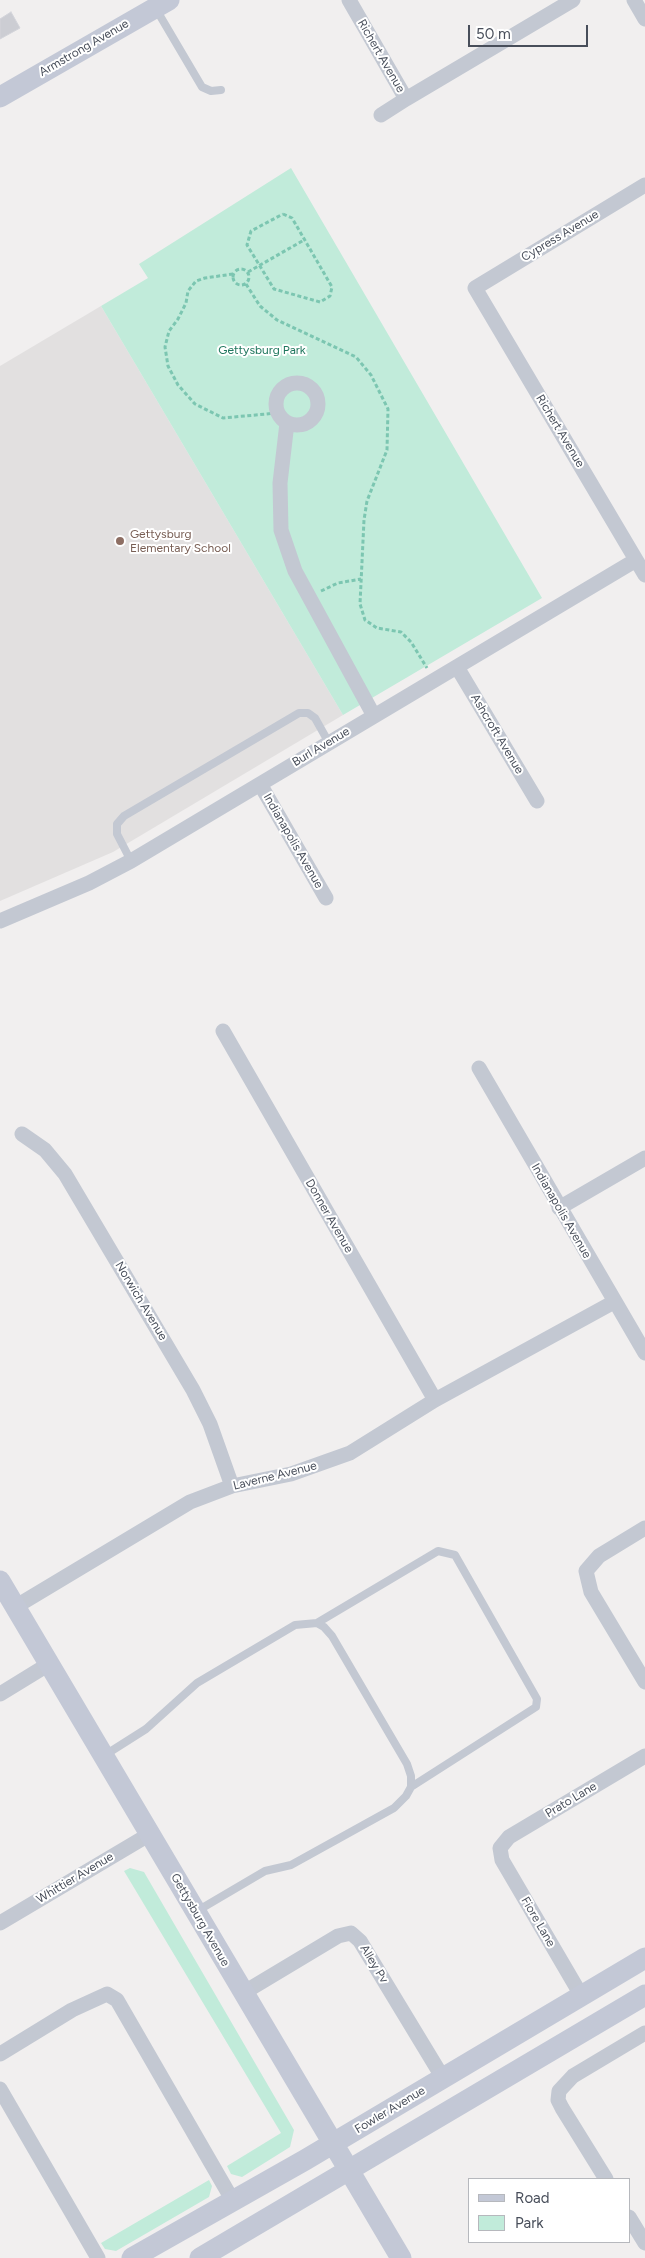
<!DOCTYPE html>
<html>
<head>
<meta charset="utf-8">
<style>
	body { margin:0 }
	#map { position:relative; width:645px; height:2258px; overflow:hidden; background:#f1efef; font-family:Figtree,sans-serif }
	canvas { display:block }
	.legend { position:absolute; left:468px; top:2178px; width:162px; height:65px; box-sizing:border-box; background:#fff; border:1px solid #b6b8bd; margin:0; padding:6px 9px; list-style:none; font-size:15px; color:#484e5a }
	.legend li { display:flex; align-items:center; gap:10px; height:25px }
	.legend b { width:25px; border:1px solid #b6b8bd }
	.scale { position:absolute; left:468px; top:25px; width:120px; height:22px; box-sizing:border-box; border:2px solid #484e5a; border-top:0; padding-left:6px; font-size:15px; line-height:18px; white-space:nowrap; color:#484e5a; -webkit-text-stroke:4px #fff; paint-order:stroke }
</style>
</head>
<body>
<div id="map">
<canvas width="645" height="2258"></canvas>
<ul class="legend">
<li><b style="height:6px;background:#c3c8d6"></b>Road</li>
<li><b style="height:14px;background:#c1ebda"></b>Park</li>
</ul>
<div class="scale">50 m</div>
</div>
<script>
const g = document.querySelector('canvas').getContext('2d');
g.lineJoin = 'round';
function paint(path, color) { g.fillStyle = color; g.fill(path, 'evenodd'); }
const poly = rows => new Path2D(rows.map(r => 'M' + r).join(''));
function stroke(path, color, width, dash) { g.strokeStyle = color; g.lineWidth = width; g.lineCap = dash ? 'butt' : 'round'; g.setLineDash(dash || []); g.stroke(path); }
function write(font, color, halo, rows, align = 'center') {
  g.font = font + ' Figtree,sans-serif'; g.lineWidth = 4; g.setLineDash([]); g.textBaseline = 'middle'; g.strokeStyle = halo; g.fillStyle = color; for (const [text, x, y, turn = 0] of rows) {
    g.save(); g.translate(x, y); g.rotate((+turn || 0) * Math.PI / 180); g.textAlign = isNaN(turn) ? turn : align; if (halo) g.strokeText(text, 0, 0); g.fillText(text, 0, 0); g.restore();
  }
}
const education = poly([
	[101,306,343,715,113,852,0,901,0,366]
]);
const green = poly([
	[291,168,542,598,343,715,101,306,148,278,139,264],
	[130,1868,144,1872,294,2130,290,2147,242,2177,231,2174,227,2166,281,2133,124,1871],
	[209,2180,212,2186,209,2197,116,2251,105,2249,101,2243]
]);
const building = poly([
	[11,12,20,28,0,39,0,19,11,12]
]);
const path = poly([
	[283,214,292,218,332,287,330,296,320,302,274,289,247,245,251,231,283,214],
	'233 277a8 8 0 1 1 16 0a8 8 0 1 1-16 0Z',
	[248,272,304,240],
	[233,274,205,278,196,281,188,291,186,303,178,319,169,331,165,347,168,366,178,385,195,404,223,418,277,413],
	[246,284,260,306,277,320,356,357,371,375,388,409,387,450,367,501,364,520,360,604,365,620,377,628,401,632,411,642,427,668],
	[321,591,338,583,361,579]
]);
const lane = poly([
	[156,9,202,87,211,91,221,90],
	[131,861,117,834,117,824,124,816,299,713,308,713,315,718,329,743],
	[317,1623,438,1551,455,1555,537,1699,536,1707,411,1787],
	[105,1755,146,1729,197,1683,295,1625,317,1623,324,1627,332,1636,407,1764,411,1776,411,1787,406,1796,394,1808,291,1865,265,1871,197,1911]
]);
const street = poly([
	[349,0,406,99,573,0],
	[634,0,645,19],
	[381,115,406,99],
	[645,185,475,288,645,575],
	'276 404a21 21 0 1 1 42 0a21 21 0 1 1-42 0Z',
	[287,423,280,483,281,530,295,571,374,716],
	[457,667,537,801],
	[260,784,326,898],
	[0,921,89,883,131,861,636,560],
	[223,1031,435,1400],
	[479,1068,645,1353],
	[22,1134,45,1150,65,1174,193,1390,210,1424,232,1486],
	[559,1208,645,1158],
	[645,1528,599,1556,586,1571,591,1592,645,1682],
	[15,1607,190,1502,232,1486,291,1474,350,1453,435,1400,614,1302],
	[0,1694,49,1664],
	[0,1923,150,1834],
	[243,1993,338,1936,351,1933,360,1941,443,2078],
	[581,1995,502,1860,500,1848,509,1837,645,1756],
	[0,2054,72,2010,107,1994,117,2000,233,2201],
	[0,2089,98,2258],
	[606,2179,562,2108,558,2100,559,2091,573,2076,645,2033],
	[629,2217,645,2243]
]);
const secondary = poly([
	[0,97,169,0],
	[0,1581,401,2258],
	[132,2258,305,2160,645,1958],
	[200,2258,645,1995]
]);
const markers = [
	[120,541,5,"#8d6e63"]
];
const streetNames = [
	["Armstrong Avenue",84,48,-30],
	["Richert Avenue",381,56,60],
	["Cypress Avenue",560,236,-31],
	["Richert Avenue",560,431,59],
	["Ashcroft Avenue",497,734,59],
	["Burl Avenue",321,747,-31],
	["Indianapolis Avenue",293,841,60],
	["Indianapolis Avenue",561,1211,60],
	["Donner Avenue",329,1216,60],
	["Norwich Avenue",141,1301,59],
	["Laverne Avenue",275,1476,-14],
	["Prato Lane",571,1800,-31],
	["Whittier Avenue",75,1878,-31],
	["Gettysburg Avenue",200,1920,60],
	["Fiore Lane",538,1922,60],
	["Alley Pv",374,1964,59],
	["Fowler Avenue",390,2110,-31]
];
const parkNames = [
	["Gettysburg Park",262,350]
];
const educationNames = [
	["Gettysburg",130,534],
	["Elementary School",130,548]
];
paint(education, '#e2e0e0');
paint(green, '#c1ebda');
paint(building, '#cccdd3');
stroke(building, '#d3d4da', 1);
stroke(path, '#7cc6b1', 3, [4, 2.5]);
stroke(lane, '#c3c8d2', 8);
stroke(street, '#c3c8d2', 15);
stroke(secondary, '#c3c8d6', 21);
for (const [x, y, r, color] of markers) { const dot = new Path2D(); dot.arc(x, y, r, 0, 2 * Math.PI); g.fillStyle = color; g.fill(dot); stroke(dot, '#fff', 2); }
write('12px', '#484e5a', '#fff', streetNames);
write('12px', '#1f765d', '#fff', parkNames);
write('12px', '#785e54', '#fff', educationNames, 'left');
</script>
</body>
</html>
